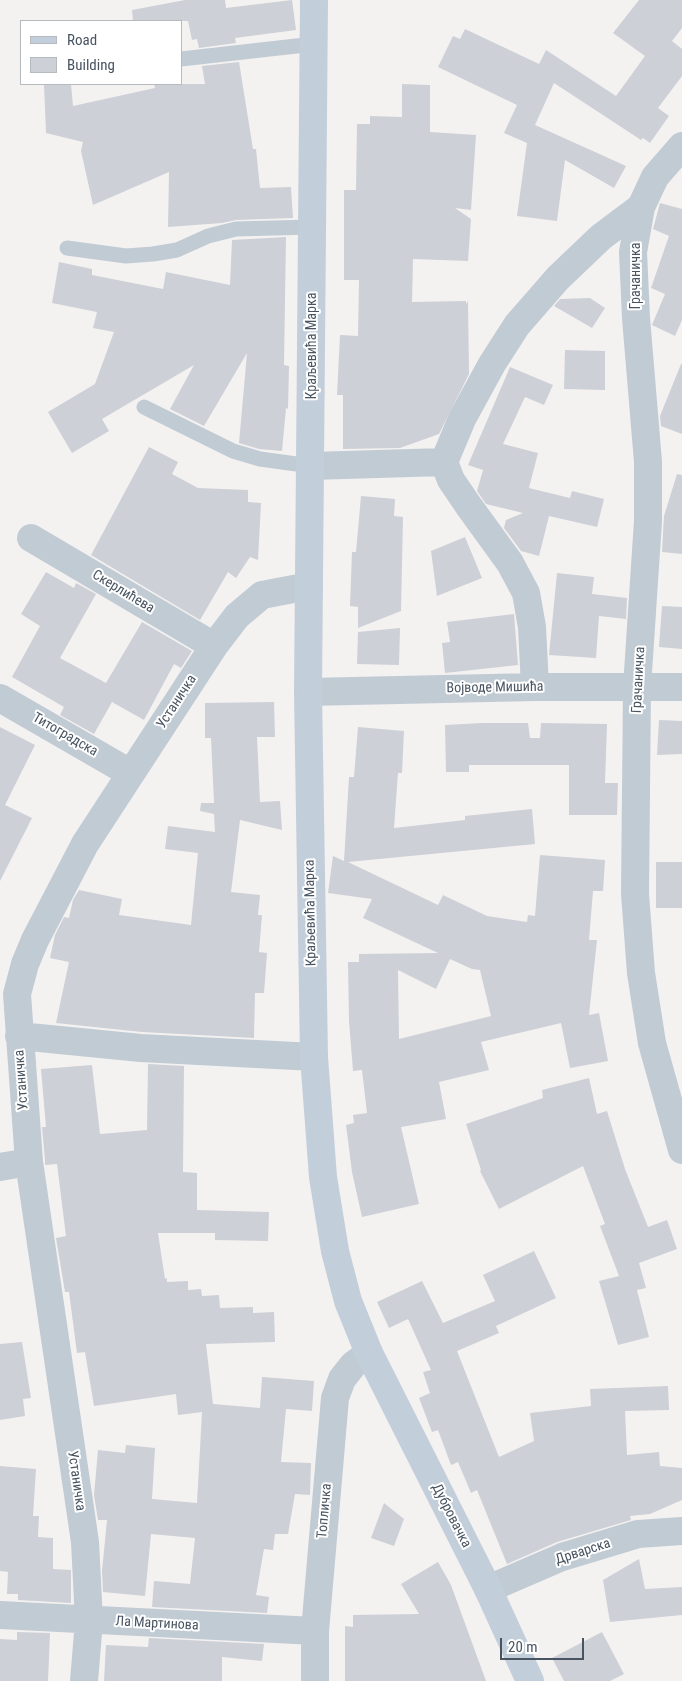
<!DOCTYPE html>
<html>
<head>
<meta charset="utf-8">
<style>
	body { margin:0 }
	#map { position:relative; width:682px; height:1681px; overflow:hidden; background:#f4f1f1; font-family:"Roboto Condensed",sans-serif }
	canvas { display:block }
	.legend { position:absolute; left:20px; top:20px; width:162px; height:65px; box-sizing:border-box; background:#fff; border:1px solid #b6bbc0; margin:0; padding:6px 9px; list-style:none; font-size:15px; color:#485461 }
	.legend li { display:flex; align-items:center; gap:10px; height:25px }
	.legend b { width:25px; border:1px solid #b6bbc0 }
	.scale { position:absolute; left:500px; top:1638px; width:84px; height:22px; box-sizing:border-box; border:2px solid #485461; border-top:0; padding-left:6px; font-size:15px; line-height:18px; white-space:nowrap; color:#485461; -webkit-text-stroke:4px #fff; paint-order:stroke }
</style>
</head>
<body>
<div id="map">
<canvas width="682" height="1681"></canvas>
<ul class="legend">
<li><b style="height:6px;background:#c3cedb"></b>Road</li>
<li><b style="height:14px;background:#cdd0d6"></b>Building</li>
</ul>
<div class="scale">20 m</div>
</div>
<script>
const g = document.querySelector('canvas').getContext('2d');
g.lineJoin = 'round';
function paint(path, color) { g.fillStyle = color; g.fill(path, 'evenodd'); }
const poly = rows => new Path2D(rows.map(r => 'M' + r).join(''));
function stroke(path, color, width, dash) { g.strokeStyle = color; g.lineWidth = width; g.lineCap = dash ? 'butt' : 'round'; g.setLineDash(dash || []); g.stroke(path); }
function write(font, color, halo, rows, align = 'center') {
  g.font = font + ' "Roboto Condensed",sans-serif'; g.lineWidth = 4; g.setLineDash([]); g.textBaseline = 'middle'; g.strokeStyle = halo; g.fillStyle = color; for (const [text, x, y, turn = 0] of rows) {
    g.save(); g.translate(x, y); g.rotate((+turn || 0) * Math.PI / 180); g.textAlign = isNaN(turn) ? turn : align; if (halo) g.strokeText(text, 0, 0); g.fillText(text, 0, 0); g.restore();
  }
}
const building = poly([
	[185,0,225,0,226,8,292,0,296,30,235,38,236,43,199,48,197,39,192,40,188,21,133,21,132,10],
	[639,0,682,0,682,28,672,41,682,49,682,76,658,108,669,116,650,143,643,138,641,140,554,83,535,125,626,166,614,188,565,160,557,221,517,216,527,143,504,133,517,105,438,67,453,36,460,39,465,29,539,64,546,50,616,96,645,56,613,33],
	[239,62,253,149,256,149,260,188,291,187,293,218,236,220,222,223,168,227,169,172,93,205,81,151,83,142,46,133,44,84,71,84,73,106,155,88,154,84,205,84,202,66],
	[402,84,430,85,430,132,476,135,471,210,455,208,471,219,468,261,413,259,412,302,466,301,466,304,468,301,469,374,439,434,400,448,343,449,343,395,337,395,340,335,358,336,359,280,344,280,344,190,356,190,357,124,370,124,370,116,402,117],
	[660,203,682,209,682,320,675,336,652,325,665,294,651,288,669,236,653,229],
	[286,237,284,365,289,366,288,409,286,408,282,451,259,449,239,443,247,353,204,426,170,409,194,365,102,419,109,431,72,453,48,412,95,384,114,332,93,328,97,312,52,303,59,262,92,269,92,275,163,289,166,272,230,285,232,240],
	[590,298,605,308,592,328,554,306,560,299],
	[565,350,605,351,605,390,564,389],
	[681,364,682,364,682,434,661,426,660,416],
	[510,367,553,385,544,405,525,397,503,444,538,453,529,488,570,498,572,491,604,499,597,527,549,516,539,556,521,551,504,528,506,520,523,513,486,504,477,491,483,470,468,465],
	[149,447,178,462,172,474,198,488,248,490,248,502,261,503,258,560,250,557,236,578,228,572,200,620,91,555],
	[677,474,682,475,682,554,662,552,664,516],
	[361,496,395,499,394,516,403,517,401,611,358,628,358,607,350,606,352,552,356,552],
	[465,537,482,578,437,596,431,551],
	[46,572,74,588,76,583,96,594,60,658,106,683,142,622,192,651,181,668,174,664,144,720,112,702,94,734,60,715,64,707,12,677,40,626,21,614],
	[557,573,594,577,592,594,627,598,626,619,599,616,596,658,549,655],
	[662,606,682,607,682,649,659,647],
	[514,614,518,665,445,673,442,643,450,642,447,622],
	[400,628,399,665,357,664,358,632],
	[274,702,275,737,257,737,260,802,280,801,282,830,240,820,231,892,260,895,258,915,262,915,259,952,267,953,264,993,255,993,254,1038,142,1032,56,1023,69,962,50,958,55,935,64,917,69,918,73,900,79,890,122,899,119,915,191,925,198,853,165,849,168,826,215,832,214,814,200,811,201,803,214,803,211,738,205,738,205,703],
	[659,720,682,721,682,754,657,755],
	[482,723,528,723,530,738,540,738,541,723,607,724,605,783,618,783,617,815,569,815,569,765,469,765,469,772,446,772,445,725],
	[0,727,35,745,5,805,32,818,0,881],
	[358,727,404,731,402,773,398,773,394,828,465,820,465,816,532,809,535,844,348,862,438,905,443,895,487,916,527,922,528,915,535,916,540,855,605,860,603,891,593,891,589,940,597,940,589,1015,599,1013,608,1061,570,1068,561,1023,481,1042,489,1070,439,1082,446,1119,401,1127,419,1204,362,1217,352,1172,346,1125,354,1123,353,1115,367,1113,362,1070,353,1071,349,1021,348,962,359,962,359,954,438,953,363,918,372,899,328,893,333,856,344,861,349,777,354,777],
	[450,959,472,969,480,970,491,1016,399,1039,398,970,436,989],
	[656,862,682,862,682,908,656,908],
	[148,1064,184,1066,183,1172,197,1173,197,1210,269,1212,268,1241,215,1240,215,1233,158,1233,165,1279,167,1278,167,1282,188,1281,188,1290,201,1289,202,1296,219,1295,220,1308,253,1307,253,1313,274,1312,275,1342,206,1344,213,1404,260,1408,262,1377,314,1381,312,1411,286,1409,281,1462,311,1463,310,1495,295,1494,288,1534,275,1534,273,1550,264,1549,256,1595,269,1597,267,1613,152,1607,154,1581,190,1584,195,1538,151,1534,145,1596,103,1592,102,1571,107,1520,98,1520,94,1495,98,1450,125,1453,126,1445,155,1448,152,1499,197,1503,202,1412,178,1415,176,1394,94,1406,85,1352,77,1353,69,1292,65,1292,56,1238,66,1236,57,1164,45,1165,45,1160,42,1127,46,1127,41,1069,92,1065,100,1134,147,1130],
	[589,1078,597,1114,607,1111,625,1169,648,1227,667,1220,677,1249,639,1263,646,1288,637,1290,649,1337,618,1345,599,1281,619,1276,600,1226,605,1224,583,1166,499,1209,480,1171,481,1170,466,1124,543,1098,542,1090],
	[534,1251,556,1298,496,1326,499,1333,457,1351,499,1457,534,1441,530,1413,591,1406,590,1389,668,1386,669,1410,625,1411,627,1455,659,1452,660,1466,682,1468,682,1500,650,1514,630,1516,631,1520,557,1542,507,1564,477,1490,471,1493,458,1462,451,1465,438,1430,432,1432,419,1398,430,1393,423,1372,431,1370,408,1319,389,1328,377,1302,422,1281,443,1323,495,1301,483,1275],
	[22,1342,31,1398,23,1399,25,1416,0,1420,0,1344],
	[0,1466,36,1469,33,1516,39,1516,38,1537,53,1538,53,1569,71,1570,71,1603,18,1600,18,1594,7,1594,8,1572,0,1571],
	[384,1503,404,1519,394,1546,371,1538],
	[639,1559,645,1589,682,1587,682,1615,610,1622,603,1580],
	[438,1562,451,1585,486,1681,345,1681,345,1626,353,1627,353,1615,419,1614,401,1584],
	[17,1632,50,1633,48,1681,0,1681,0,1639,17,1640],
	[602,1632,624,1674,610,1681,564,1681,552,1658],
	[149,1638,264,1644,262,1661,222,1657,222,1681,104,1681,106,1645,148,1647]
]);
const service = poly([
	[181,59,314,44],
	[67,248,126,256,153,254,177,250,208,236,236,229,312,227],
	[144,407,233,451,260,459,311,466]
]);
const minor = poly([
	[682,146,655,177,641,207,633,252,636,318,648,462,648,521,637,687,635,894,641,973,652,1043,682,1150],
	[444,462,451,480,468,505,510,563,526,593,532,627,535,687],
	[311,466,444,462,462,419,492,364,517,325,558,278,601,237,641,207],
	[31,538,214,646],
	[308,692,535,687,682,687],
	[0,698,130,773],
	[19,1036,141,1048,314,1057],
	[0,1167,29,1162],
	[488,1589,562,1557,638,1534,682,1531],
	[0,1615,315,1631],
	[84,1681,89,1621,85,1542,29,1162,17,994,25,964,35,940,85,844,214,646,237,616,262,595,309,586],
	[315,1681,315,1631,335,1398,342,1379,353,1365,369,1353]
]);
const secondary = poly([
	[314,0,308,692,314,1057,323,1177,335,1251,348,1301,369,1353,488,1589,530,1681]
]);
const streetNames = [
	["Грачаничка",636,276,-90],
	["Краљевића Марка",312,346,-90],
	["Скерлићева",123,592,31],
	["Грачаничка",639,680,-87],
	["Војводе Мишића",495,688,-1],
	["Устаничка",177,702,-57],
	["Титоградска",65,735,30],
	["Краљевића Марка",311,913,-91],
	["Устаничка",22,1080,-94],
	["Устаничка",76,1481,82],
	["Топличка",325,1511,-85],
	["Дубровачка",451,1516,63],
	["Дрварска",583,1552,-18],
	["Ла Мартинова",157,1624,3]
];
paint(building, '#cdd0d6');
stroke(service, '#c1cbd4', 15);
stroke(minor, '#c1cbd4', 28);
stroke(secondary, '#c3cedb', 28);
write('14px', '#485461', '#fff', streetNames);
</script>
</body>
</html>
